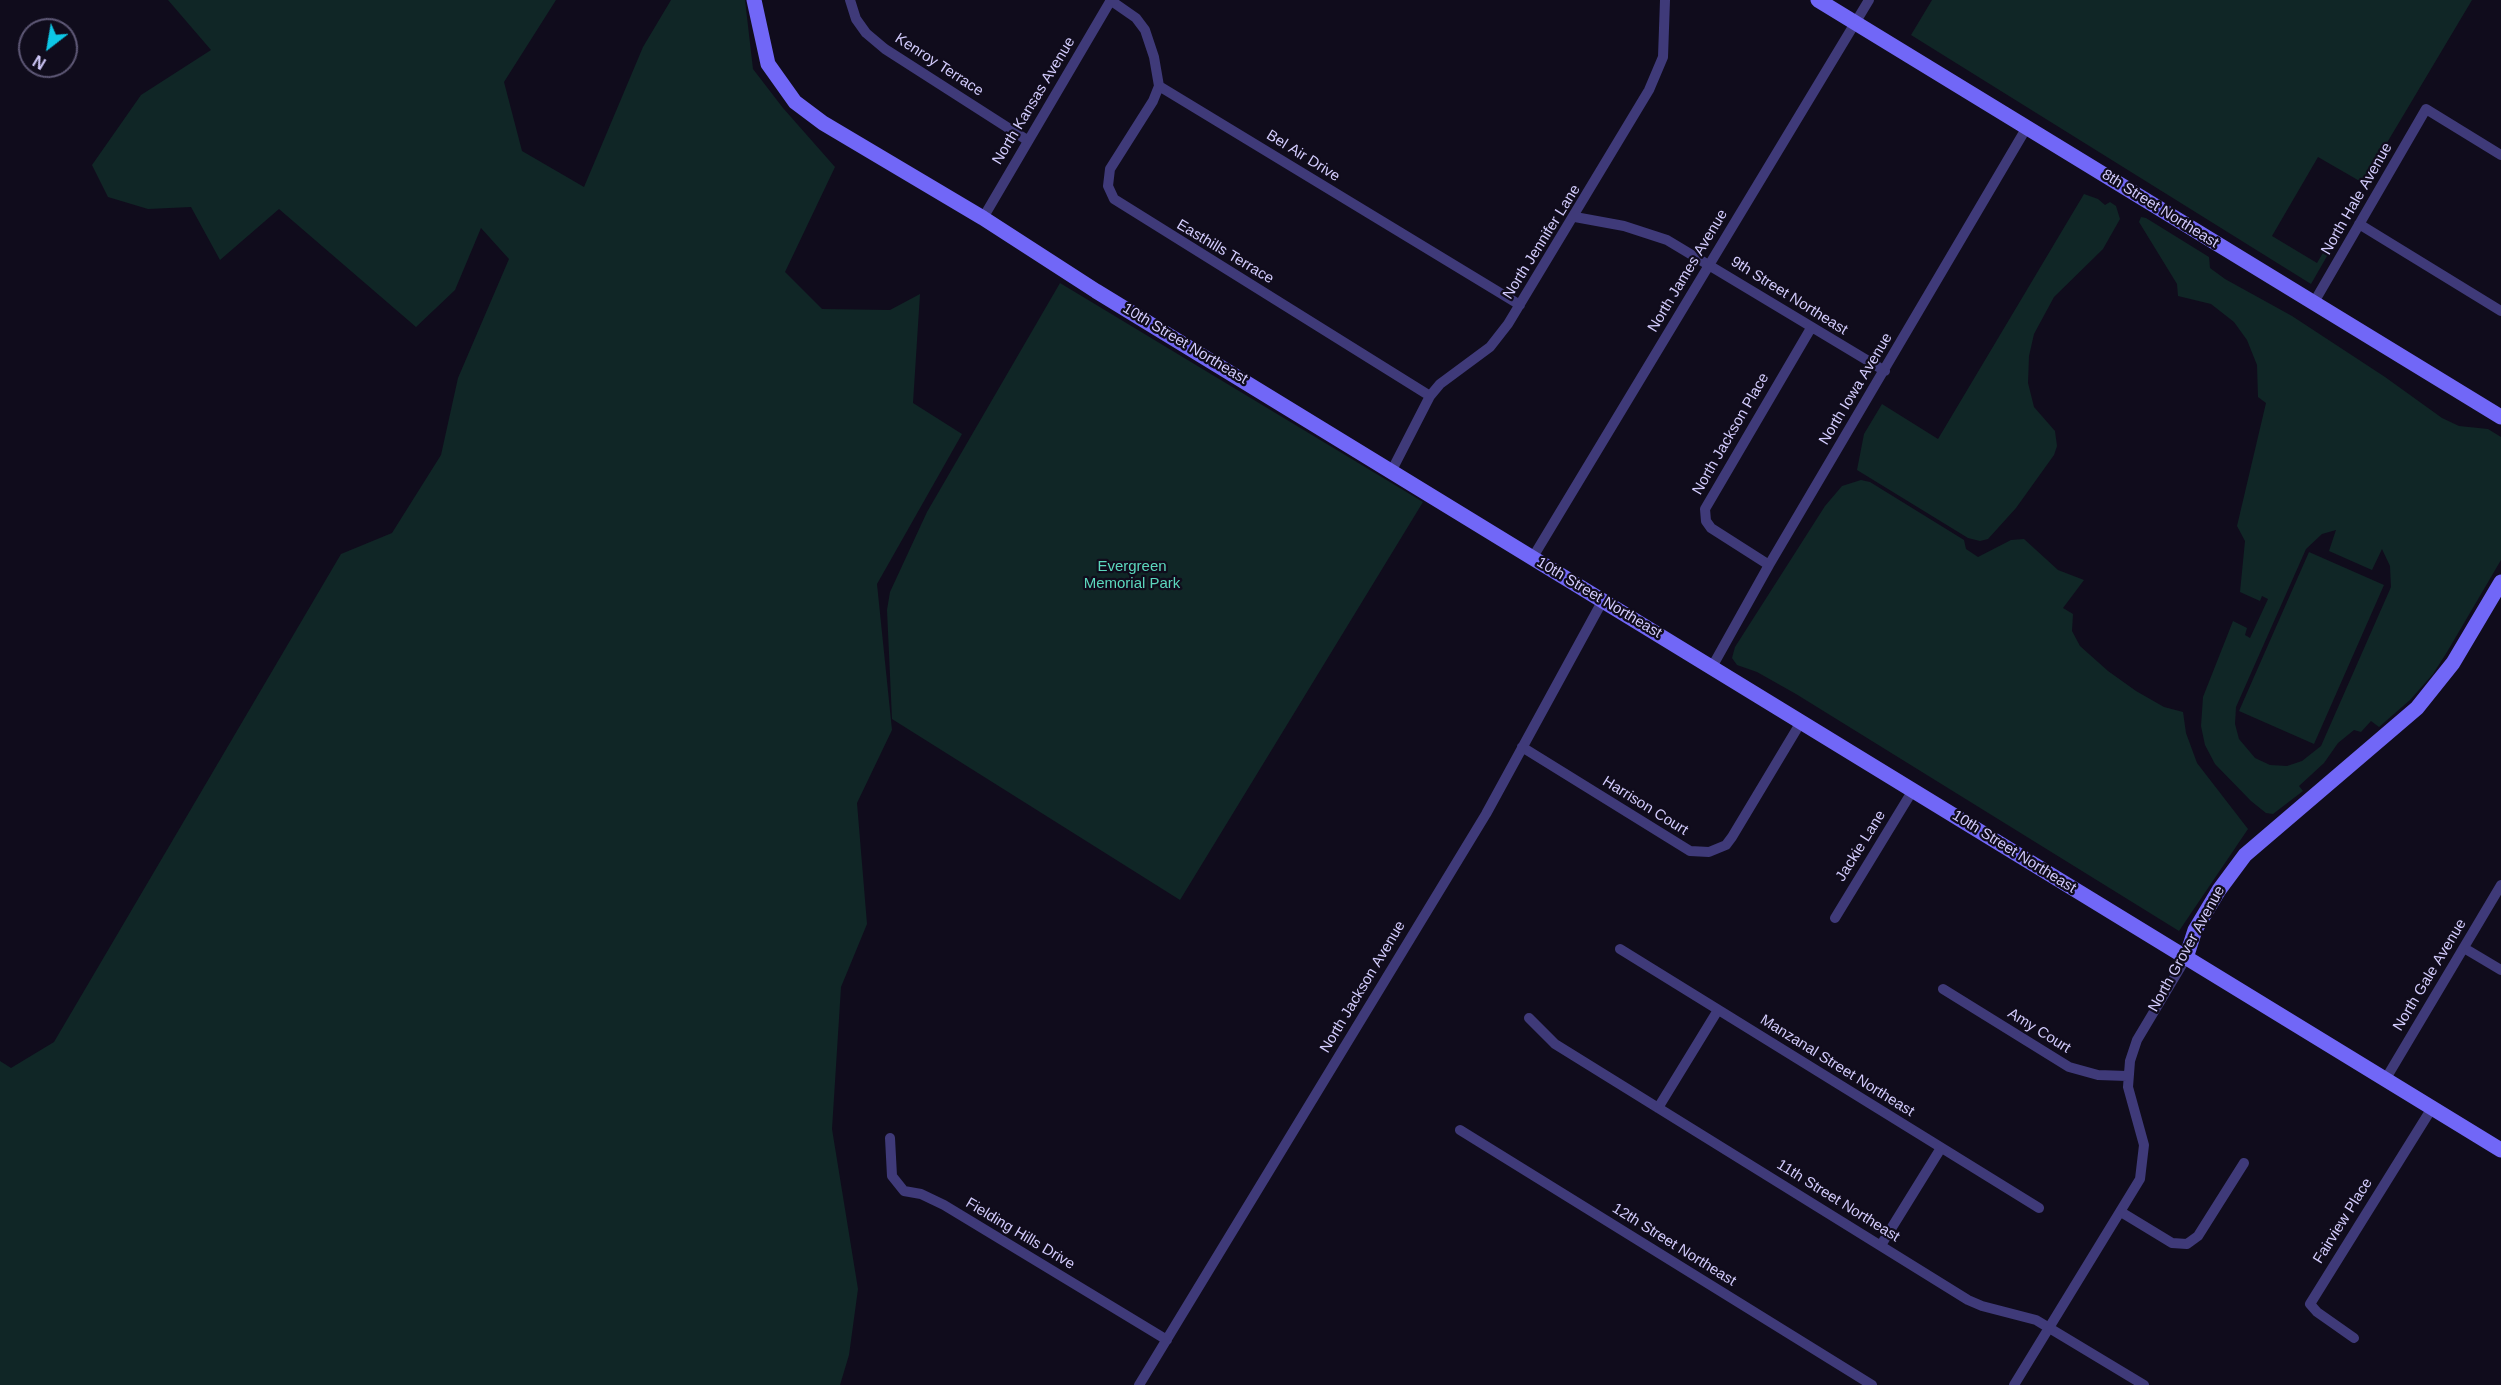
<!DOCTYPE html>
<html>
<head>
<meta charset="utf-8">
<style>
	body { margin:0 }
	#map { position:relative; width:2501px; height:1385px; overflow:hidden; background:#100c1c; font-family:Helvetica,sans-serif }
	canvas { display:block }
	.north { position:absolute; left:18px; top:18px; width:60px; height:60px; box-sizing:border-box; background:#100c1c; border:2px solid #5e5876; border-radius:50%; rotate:211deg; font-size:16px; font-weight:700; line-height:24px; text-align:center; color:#d2cbfc }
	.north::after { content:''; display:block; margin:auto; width:21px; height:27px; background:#0dc7e6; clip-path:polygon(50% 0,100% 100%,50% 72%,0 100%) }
</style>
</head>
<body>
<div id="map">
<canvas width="2501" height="1385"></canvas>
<div class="north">N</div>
</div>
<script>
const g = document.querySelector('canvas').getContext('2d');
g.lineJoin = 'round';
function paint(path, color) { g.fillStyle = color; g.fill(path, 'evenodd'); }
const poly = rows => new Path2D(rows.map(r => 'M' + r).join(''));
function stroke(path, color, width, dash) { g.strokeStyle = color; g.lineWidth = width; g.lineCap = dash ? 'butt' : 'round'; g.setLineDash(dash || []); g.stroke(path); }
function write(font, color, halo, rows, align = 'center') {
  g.font = font + ' Helvetica,sans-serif'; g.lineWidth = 4.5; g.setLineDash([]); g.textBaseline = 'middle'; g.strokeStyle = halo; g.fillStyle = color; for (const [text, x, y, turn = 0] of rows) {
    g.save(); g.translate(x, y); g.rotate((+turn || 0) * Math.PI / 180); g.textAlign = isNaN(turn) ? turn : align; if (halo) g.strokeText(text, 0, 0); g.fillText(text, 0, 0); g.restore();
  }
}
const green = poly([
	[168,0,556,0,504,82,522,151,584,187,643,47,671,0,745,0,753,69,783,108,835,167,785,272,822,309,890,310,920,294,913,403,962,434,877,584,892,730,857,803,867,924,841,987,832,1129,858,1289,849,1355,840,1385,0,1385,0,1061,11,1068,54,1042,341,554,392,533,441,455,458,378,509,259,481,228,455,290,416,327,279,209,220,260,191,207,148,209,108,197,92,165,141,95,211,50],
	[1932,0,2472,0,2363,183,2318,157,2272,236,2317,263,2334,234,2338,237,2311,284,1911,35],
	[2084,194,2098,199,2105,205,2110,202,2116,206,2120,219,2103,249,2054,297,2034,334,2029,356,2028,383,2034,407,2055,431,2057,446,2054,455,2016,508,1988,539,1980,541,1968,538,1857,470,1864,434,1882,404,1938,439],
	[2141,217,2146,218,2209,257,2210,268,2225,279,2292,316,2385,377,2442,418,2459,426,2488,429,2501,437,2501,560,2447,652,2433,674,2410,700,2379,727,2371,721,2361,732,2354,730,2338,743,2324,763,2299,786,2303,791,2273,814,2266,813,2251,801,2215,764,2205,745,2201,726,2203,697,2233,621,2247,628,2245,635,2250,638,2268,599,2262,596,2260,601,2240,592,2245,541,2237,526,2266,403,2258,397,2257,365,2247,340,2234,322,2211,304,2178,296,2177,284,2139,222],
	[2336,530,2329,551,2372,570,2382,549,2390,566,2391,587,2321,746,2302,761,2287,766,2270,765,2255,758,2239,739,2235,724,2236,707,2306,549,2322,534],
	[1060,283,1423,502,1180,900,892,719,887,610,890,592,927,512],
	[1861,480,1870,482,1964,540,1966,549,1978,557,2011,540,2024,539,2058,570,2084,580,2063,608,2073,614,2072,631,2080,646,2108,671,2136,691,2164,707,2183,712,2186,733,2197,763,2248,829,2179,931,1796,694,1757,672,1737,665,1732,658,1735,647,1825,506,1842,486],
	[2309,552,2384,585,2314,744,2239,711]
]);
const street = poly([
	[850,0,856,19,866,33,885,49,1027,140],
	[1110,0,1136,18,1145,30,1154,57,1159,86,1520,305],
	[1159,86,1153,101,1110,169,1108,186,1114,199,1430,396],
	[1575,217,1624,226,1667,240,1885,371],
	[983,218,1111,0],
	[2359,224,2501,311],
	[2313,304,2426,109,2501,155],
	[1392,470,1430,396,1440,384,1490,347,1508,324,1649,90,1663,57,1665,0],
	[1533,557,1869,0],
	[1769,565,1711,528,1706,521,1705,509,1811,328],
	[1712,667,1769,565,2027,127],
	[1522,747,1690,851,1709,852,1726,845,1732,837,1801,722],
	[1835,918,1913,790],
	[2464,948,2501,970],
	[1620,949,2039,1208],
	[1943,989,2069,1067,2098,1075,2127,1076],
	[1529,1018,1555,1044,1968,1300,1982,1306,2036,1320,2144,1385],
	[2385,1080,2501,885],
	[1658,1108,1718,1010],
	[1460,1130,1872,1385],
	[890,1138,892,1176,904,1191,921,1194,944,1205,1167,1340],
	[2121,1212,2172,1243,2187,1244,2198,1236,2244,1163],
	[1881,1245,1941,1148],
	[2354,1338,2317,1312,2310,1304,2432,1108],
	[1139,1385,1486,814,1603,600],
	[2014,1385,2140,1179,2144,1145,2128,1087,2130,1061,2137,1040,2186,958]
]);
const secondary = poly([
	[754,0,768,64,795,102,823,123,983,218,1096,291,2501,1150],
	[1818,0,2501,417],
	[2186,958,2195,930,2219,890,2245,855,2417,708,2453,663,2501,582]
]);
const streetNames = [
	["Kenroy Terrace",939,65,33],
	["North Kansas Avenue",1034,101,-59],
	["Bel Air Drive",1303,156,32],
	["North Hale Avenue",2357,199,-60],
	["8th Street Northeast",2160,209,32],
	["North Jennifer Lane",1542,242,-58],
	["Easthills Terrace",1225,252,31],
	["North James Avenue",1688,271,-59],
	["9th Street Northeast",1789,296,32],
	["10th Street Northeast",1185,344,31],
	["North Iowa Avenue",1856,389,-59],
	["North Jackson Place",1731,434,-60],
	["10th Street Northeast",1599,598,31],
	["Harrison Court",1645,806,32],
	["Jackie Lane",1861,846,-58],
	["10th Street Northeast",2014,852,32],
	["North Grover Avenue",2187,949,-61],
	["North Gale Avenue",2430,975,-59],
	["North Jackson Avenue",1363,987,-59],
	["Amy Court",2039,1031,32],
	["Manzanal Street Northeast",1837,1066,32],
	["11th Street Northeast",1838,1201,32],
	["Fairview Place",2343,1221,-58],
	["Fielding Hills Drive",1020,1234,31],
	["12th Street Northeast",1674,1245,32]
];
const parkNames = [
	["Evergreen",1132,567],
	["Memorial Park",1132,584]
];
paint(green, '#102626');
stroke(street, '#3f3a79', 10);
stroke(secondary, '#7167f7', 15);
write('15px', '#d2cbfc', '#100c1c', streetNames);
write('15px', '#5cd7bd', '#100c1c', parkNames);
</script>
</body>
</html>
